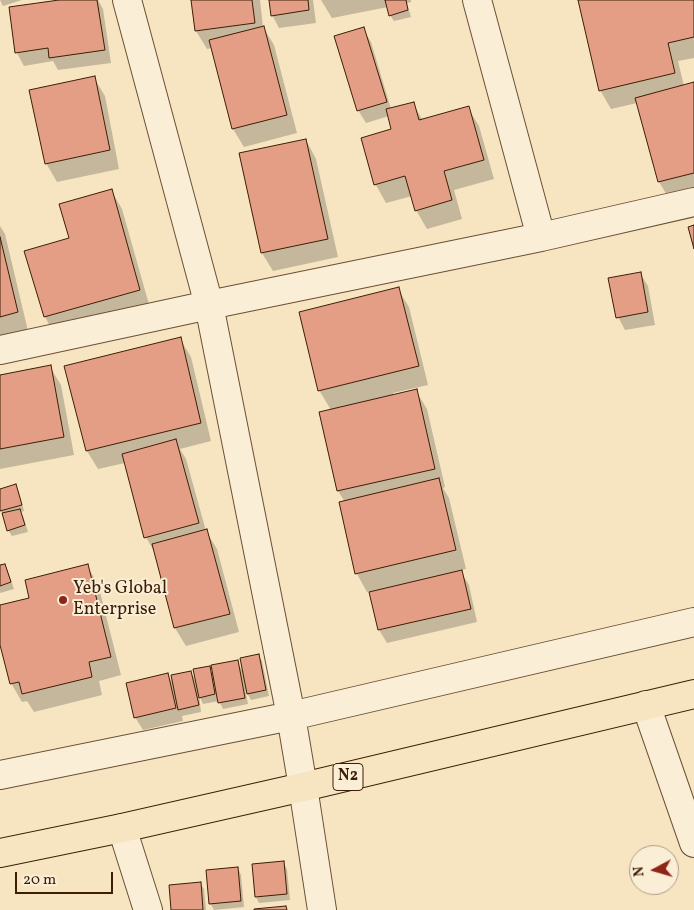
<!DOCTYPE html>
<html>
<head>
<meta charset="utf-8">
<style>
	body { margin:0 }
	#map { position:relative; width:694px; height:910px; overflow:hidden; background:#f7e5c2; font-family:Vollkorn,serif }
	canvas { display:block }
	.north { position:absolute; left:629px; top:845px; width:50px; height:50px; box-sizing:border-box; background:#faeed7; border:1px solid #ae9b83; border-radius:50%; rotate:264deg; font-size:14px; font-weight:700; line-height:20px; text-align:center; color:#3c1e05 }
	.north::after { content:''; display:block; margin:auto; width:18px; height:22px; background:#8f2418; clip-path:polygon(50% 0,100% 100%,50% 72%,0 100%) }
	.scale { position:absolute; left:15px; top:872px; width:98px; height:22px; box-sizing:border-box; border:2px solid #3c1e05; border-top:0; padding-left:6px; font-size:15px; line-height:18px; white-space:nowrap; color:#3c1e05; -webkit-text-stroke:4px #faeed7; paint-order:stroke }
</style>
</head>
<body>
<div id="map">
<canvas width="694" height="910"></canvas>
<div class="north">N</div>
<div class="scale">20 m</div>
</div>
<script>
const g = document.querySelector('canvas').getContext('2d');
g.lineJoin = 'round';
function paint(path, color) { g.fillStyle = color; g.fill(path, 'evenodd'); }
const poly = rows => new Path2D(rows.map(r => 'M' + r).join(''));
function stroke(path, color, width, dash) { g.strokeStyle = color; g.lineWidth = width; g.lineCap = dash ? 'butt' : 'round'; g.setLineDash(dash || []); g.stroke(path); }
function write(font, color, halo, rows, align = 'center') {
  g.font = font + ' Vollkorn,serif'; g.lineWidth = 4; g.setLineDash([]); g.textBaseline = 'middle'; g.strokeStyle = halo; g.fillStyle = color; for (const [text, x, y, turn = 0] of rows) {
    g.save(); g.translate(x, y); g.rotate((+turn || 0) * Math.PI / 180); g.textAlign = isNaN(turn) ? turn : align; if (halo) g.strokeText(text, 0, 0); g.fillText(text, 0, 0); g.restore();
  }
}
const shadow = poly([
	[0,0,22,0,3,6],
	[68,0,98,0,103,9,111,63,58,70,53,61,24,66,17,53,10,9],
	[192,0,260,0,263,27,274,45,297,133,244,147,233,129,212,48,207,49,196,31],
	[270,0,313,0,316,23,279,28,272,15],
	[321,0,411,0,411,2,407,3,411,17,394,21,390,15,388,7,332,18],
	[580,0,694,0,694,58,678,61,684,86,694,83,694,194,670,200,659,182,637,103,611,109,600,90],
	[363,29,371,42,391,109,413,103,423,121,468,108,479,126,494,179,454,190,462,219,427,229,416,210,412,196,386,203,376,185,363,139,393,130,389,116,366,123,358,110],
	[94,78,105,96,119,169,57,182,46,163],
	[306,140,316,159,338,257,273,271,262,253],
	[111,190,122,209,150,308,55,335,45,317,70,239],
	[0,226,5,234,28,331,0,338],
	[640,273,648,286,655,325,625,330,618,317],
	[398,289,409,307,428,385,393,393,394,396,416,391,427,409,445,487,443,488,449,498,466,569,460,570,469,585,477,622,387,643,379,630,370,592,367,592,357,574,340,503,345,502,338,491,331,410,319,390],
	[180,339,191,357,211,441,180,449,186,459,206,531,217,549,239,632,186,646,175,628,156,555,146,537,125,463,98,469,87,451,66,367],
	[50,367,61,385,74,455,0,469,0,376],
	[16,486,19,492,24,511,21,512,23,516,28,532,12,536,8,530,4,517,0,509,0,490],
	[5,565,8,571,14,589,0,593,0,566],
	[87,566,98,584,121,675,99,681,102,695,34,712,27,701,22,702,11,683,0,640,0,607,30,599],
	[258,655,262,661,269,696,251,700,245,689,248,704,223,709,219,701,203,704,199,695,201,712,182,716,183,721,143,730,135,717,168,675,174,685,191,672,196,682,209,667,213,675,237,661,243,672],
	[283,862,287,869,290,900,259,903,256,897],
	[238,868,241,875,244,907,214,910,210,903],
	[200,883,204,889,206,910,172,910]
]);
const building = poly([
	[59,0,97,0,105,50,49,58,48,48,15,53,9,7,59,0],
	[191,0,252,0,255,23,195,31,191,0],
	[269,0,308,0,309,10,271,16,269,0],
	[385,0,406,0,408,10,389,16,385,0],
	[578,0,694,0,694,37,668,43,675,73,599,91,578,0],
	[264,26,287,115,232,129,209,40,264,26],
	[364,27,387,102,357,111,334,36,364,27],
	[95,76,110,150,45,164,29,90,95,76],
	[694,82,694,173,658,182,635,98,694,82],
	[414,102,419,120,469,106,484,160,444,171,452,200,415,211,405,176,374,185,361,138,391,129,386,109,414,102],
	[306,139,328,239,261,253,239,153,306,139],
	[112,189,140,290,44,317,24,251,69,238,59,204,112,189],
	[694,225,694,249,688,227,694,225],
	[0,237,18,312,0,317,0,237],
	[641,272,648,312,616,318,608,278,641,272],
	[399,287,419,366,318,391,299,312,399,287],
	[181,337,201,423,86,451,64,366,181,337],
	[51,365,64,437,0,449,0,375,51,365],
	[417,389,435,469,337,491,319,412,417,389],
	[176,439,199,523,144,538,122,454,176,439],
	[439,478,456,550,355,574,339,502,439,478],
	[16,484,22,505,0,511,0,489,16,484],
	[20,509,25,525,7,531,2,513,20,509],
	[207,529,230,614,174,628,152,544,207,529],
	[5,564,11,582,0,586,0,565,5,564],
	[88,564,111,657,89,662,92,677,22,694,19,682,10,684,0,645,0,605,29,598,25,580,88,564],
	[462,570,471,609,378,630,369,592,462,570],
	[259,654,266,690,247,694,240,658,259,654],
	[238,660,245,698,218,703,211,665,238,660],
	[210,666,215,694,199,698,193,669,210,666],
	[191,671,199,705,178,710,171,675,191,671],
	[168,673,176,708,134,718,126,683,168,673],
	[284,861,287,894,255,897,252,864,284,861],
	[238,867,241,901,209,904,206,870,238,867],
	[201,882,203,910,171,910,169,885,201,882],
	[286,906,287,910,254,910,254,909,286,906]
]);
const minor = poly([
	[477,0,541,237],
	[0,350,209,305,541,237,694,202],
	[646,705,694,843],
	[0,775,291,716,209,305,127,0],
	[122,828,148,910],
	[322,910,303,787,291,716,694,622]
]);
const highway = poly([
	[0,853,122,828,303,787,694,694]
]);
const markers = [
	[63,600,5,"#8f2418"]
];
const shields = [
	[348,777,30]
];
const shieldNames = [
	["N2",348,777]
];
const poiNames = [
	["Yeb's Global",73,590],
	["Enterprise",73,611]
];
paint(shadow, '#0003');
paint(building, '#e49e86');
stroke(building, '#3c1e05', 1);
stroke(minor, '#6b5034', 30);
stroke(highway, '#3c1e05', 30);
stroke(minor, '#faeed7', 28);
stroke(highway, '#f7e5c2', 28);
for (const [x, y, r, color] of markers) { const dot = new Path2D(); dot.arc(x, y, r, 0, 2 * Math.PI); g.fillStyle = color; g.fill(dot); stroke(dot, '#faeed7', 2); }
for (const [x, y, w] of shields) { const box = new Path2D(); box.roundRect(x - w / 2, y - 13.5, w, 27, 4); g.fillStyle = '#faeed7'; g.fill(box); stroke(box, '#3c1e05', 1); }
write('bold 16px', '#3c1e05', null, shieldNames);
write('18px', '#3c1e05', '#faeed7', poiNames, 'left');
</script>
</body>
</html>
